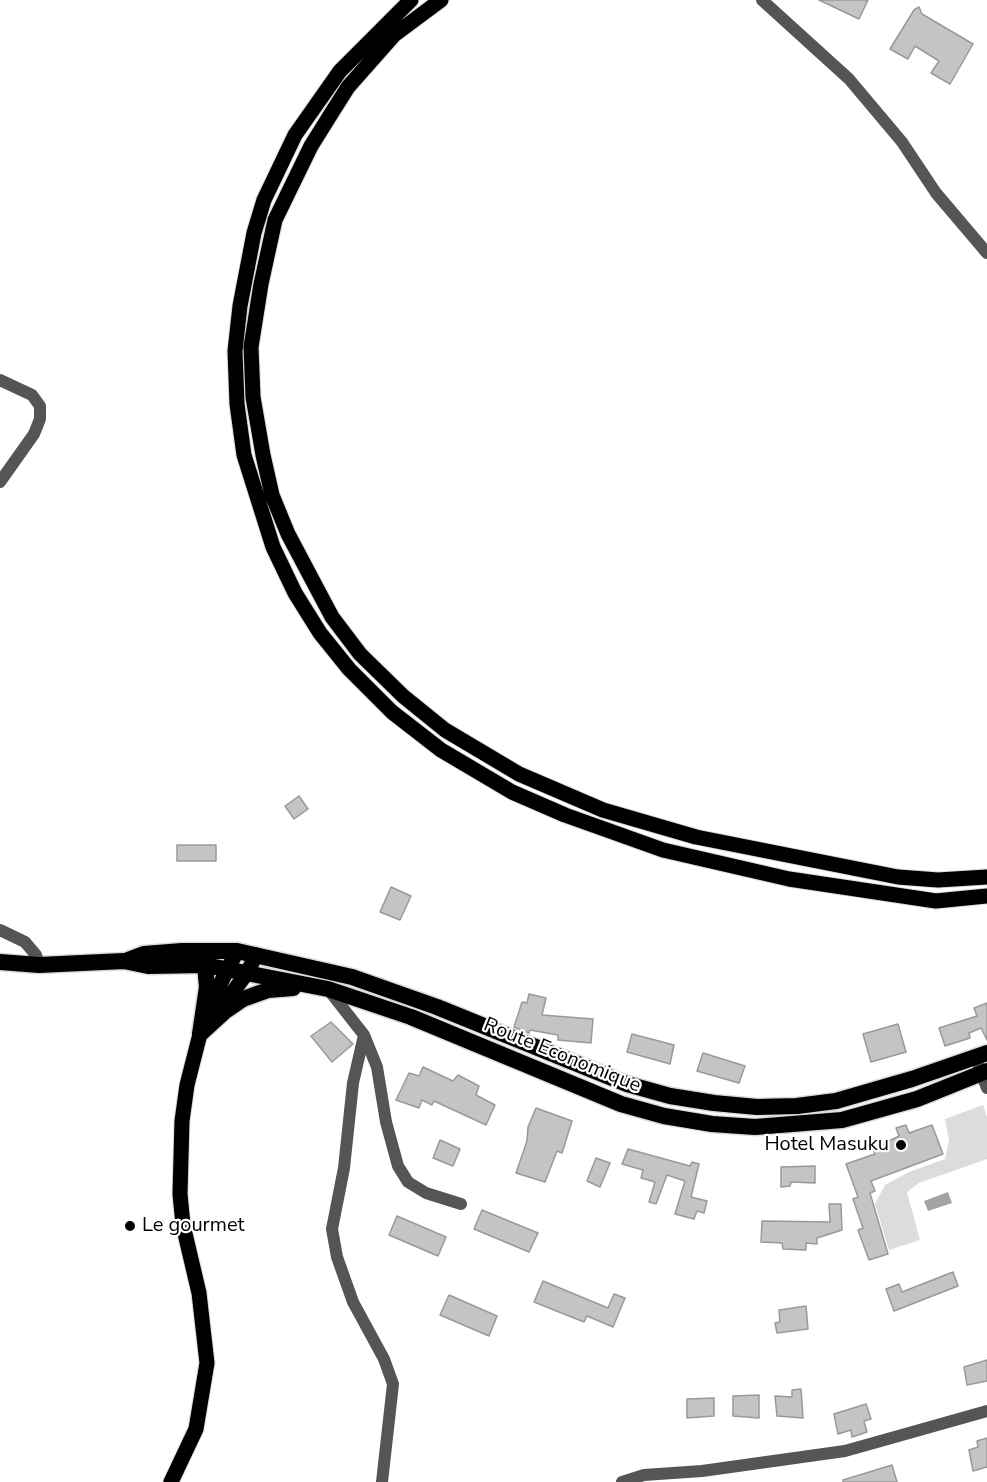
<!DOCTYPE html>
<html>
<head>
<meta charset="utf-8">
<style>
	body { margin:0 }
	canvas { display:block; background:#fff }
</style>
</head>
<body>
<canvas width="987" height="1482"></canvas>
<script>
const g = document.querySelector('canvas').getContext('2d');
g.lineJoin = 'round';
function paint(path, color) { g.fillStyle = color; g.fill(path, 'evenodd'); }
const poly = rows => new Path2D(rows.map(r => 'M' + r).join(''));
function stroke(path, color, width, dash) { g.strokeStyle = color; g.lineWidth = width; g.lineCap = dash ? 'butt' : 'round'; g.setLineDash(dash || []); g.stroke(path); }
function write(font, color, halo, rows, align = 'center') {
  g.font = font + ' "Nunito Sans",sans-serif'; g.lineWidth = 4.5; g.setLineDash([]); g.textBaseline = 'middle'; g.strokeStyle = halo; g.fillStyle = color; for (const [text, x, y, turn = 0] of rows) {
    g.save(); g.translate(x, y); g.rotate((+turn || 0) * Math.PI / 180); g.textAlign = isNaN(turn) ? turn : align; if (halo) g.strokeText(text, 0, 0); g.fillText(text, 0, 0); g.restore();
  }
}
const green = poly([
	[983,1105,987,1117,987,1159,919,1183,907,1192,920,1240,889,1250,875,1204,885,1185,909,1172,945,1159,949,1140,945,1119]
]);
const water = poly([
	[948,1192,952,1203,928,1211,924,1201]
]);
const building = poly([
	[819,0,868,0,859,19,819,0],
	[919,7,922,14,973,44,950,84,931,73,939,61,915,46,908,59,890,49,914,10,919,7],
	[299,796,308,809,294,819,285,806,299,796],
	[177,845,216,845,216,861,177,861,177,845],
	[391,887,411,896,400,920,380,912,391,887],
	[529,994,546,998,542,1015,593,1019,591,1043,558,1040,558,1035,530,1030,529,1033,514,1027,522,1002,527,1003,529,994],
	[987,1003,987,1040,981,1028,969,1033,970,1038,945,1046,939,1028,977,1016,974,1008,987,1003],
	[331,1022,353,1044,332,1062,311,1036,331,1022],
	[898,1024,906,1052,871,1062,863,1034,898,1024],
	[632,1034,674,1045,670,1064,627,1052,632,1034],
	[703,1053,745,1066,739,1083,697,1071,703,1053],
	[423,1067,453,1081,458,1075,479,1086,476,1095,495,1105,486,1125,434,1101,432,1105,422,1100,419,1108,396,1100,409,1073,419,1076,423,1067],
	[536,1108,572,1121,562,1153,557,1151,545,1182,516,1173,527,1141,528,1127,536,1108],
	[906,1125,909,1133,932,1125,943,1154,871,1181,875,1191,870,1193,888,1254,869,1260,858,1230,863,1228,853,1199,858,1197,846,1164,875,1154,873,1149,899,1136,896,1128,906,1125],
	[440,1140,460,1149,453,1166,433,1158,440,1140],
	[628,1149,690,1166,692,1162,699,1164,691,1197,707,1201,704,1213,697,1211,694,1219,675,1214,685,1181,667,1175,656,1204,649,1202,655,1182,641,1178,643,1170,622,1164,628,1149],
	[596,1158,610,1163,600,1187,587,1181,596,1158],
	[815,1166,815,1183,791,1182,790,1186,781,1187,781,1167,815,1166],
	[829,1204,841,1204,842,1230,817,1238,817,1244,806,1243,806,1250,783,1249,782,1243,761,1242,762,1221,830,1222,829,1204],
	[482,1210,538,1233,529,1252,474,1229,482,1210],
	[397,1216,446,1237,438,1256,389,1235,397,1216],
	[953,1272,958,1286,894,1311,886,1289,899,1284,902,1292,953,1272],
	[543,1281,608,1308,614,1294,625,1298,613,1327,587,1316,584,1322,534,1302,543,1281],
	[449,1295,497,1316,489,1336,440,1315,449,1295],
	[806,1306,808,1329,777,1333,775,1323,780,1322,779,1310,806,1306],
	[987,1360,987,1381,967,1385,964,1367,987,1360],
	[801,1389,803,1418,777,1416,775,1396,792,1397,792,1390,801,1389],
	[759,1395,759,1418,733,1416,733,1396,759,1395],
	[714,1398,714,1416,687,1418,687,1399,714,1398],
	[866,1404,871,1419,864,1421,867,1432,852,1437,851,1430,838,1434,834,1414,866,1404],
	[987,1438,987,1467,973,1471,969,1450,978,1447,977,1441,987,1438],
	[892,1465,897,1482,843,1482,843,1480,892,1465]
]);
const minor = poly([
	[762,0,849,79,902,142,936,193,987,253],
	[0,380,32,395,40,406,40,419,34,434,0,482],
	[0,930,25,942,36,955,39,965],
	[328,989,364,1035,377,1067,386,1122,398,1166,408,1182,426,1193,461,1204],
	[364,1035,353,1083,344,1168,332,1229,337,1257,353,1302,384,1359,393,1384,382,1482],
	[979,1067,987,1088],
	[622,1482,644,1475,702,1471,845,1451,987,1411]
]);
const primary = poly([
	[411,0,340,71,295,135,264,200,254,233,240,306,235,351,237,404,244,455,273,547,295,593,320,633,349,669,392,712,441,750,512,792,565,815,663,850,789,879,936,901,987,896],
	[441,0,394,35,348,87,331,114,311,146,275,220,261,284,251,347,253,397,263,455,272,495,288,534,332,617,360,654,403,696,445,730,519,774,603,810,696,837,898,877,938,880,987,877],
	[217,1013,247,973,256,955],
	[171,1482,196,1429,207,1363,199,1293,183,1225,180,1194,182,1121,187,1085,200,1034,211,1002,237,951]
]);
const trunk = poly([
	[128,960,144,954,182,951,237,951,352,977,437,1007,627,1084,670,1096,714,1103,757,1107,797,1106,836,1101,912,1079,987,1053],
	[0,962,39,965,124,961,148,966,205,965,328,989,411,1017,621,1104,664,1116,712,1124,755,1127,842,1120,917,1099,987,1071],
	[200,1034,224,1012,243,999,268,990,293,988],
	[200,1034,207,987,205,965]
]);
const markers = [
	[901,1145,6,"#000"],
	[130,1226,6,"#000"]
];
const streetNames = [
	["Route Economique",562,1056,22]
];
const poiNames = [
	["Hotel Masuku",889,1145],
	["Le gourmet",142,1226,"left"]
];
paint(green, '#dcdcdc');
paint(water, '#a3a3a3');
paint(building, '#c4c4c4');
stroke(building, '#999', 1.5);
stroke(primary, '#dbdbdb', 17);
stroke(trunk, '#dbdbdb', 19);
stroke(minor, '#555', 12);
stroke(primary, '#000', 15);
stroke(trunk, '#000', 16);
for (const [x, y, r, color] of markers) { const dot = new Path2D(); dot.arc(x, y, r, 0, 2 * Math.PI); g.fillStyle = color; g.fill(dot); stroke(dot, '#fff', 2); }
write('20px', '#000', '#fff', streetNames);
write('20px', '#000', '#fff', poiNames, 'right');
</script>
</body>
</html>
